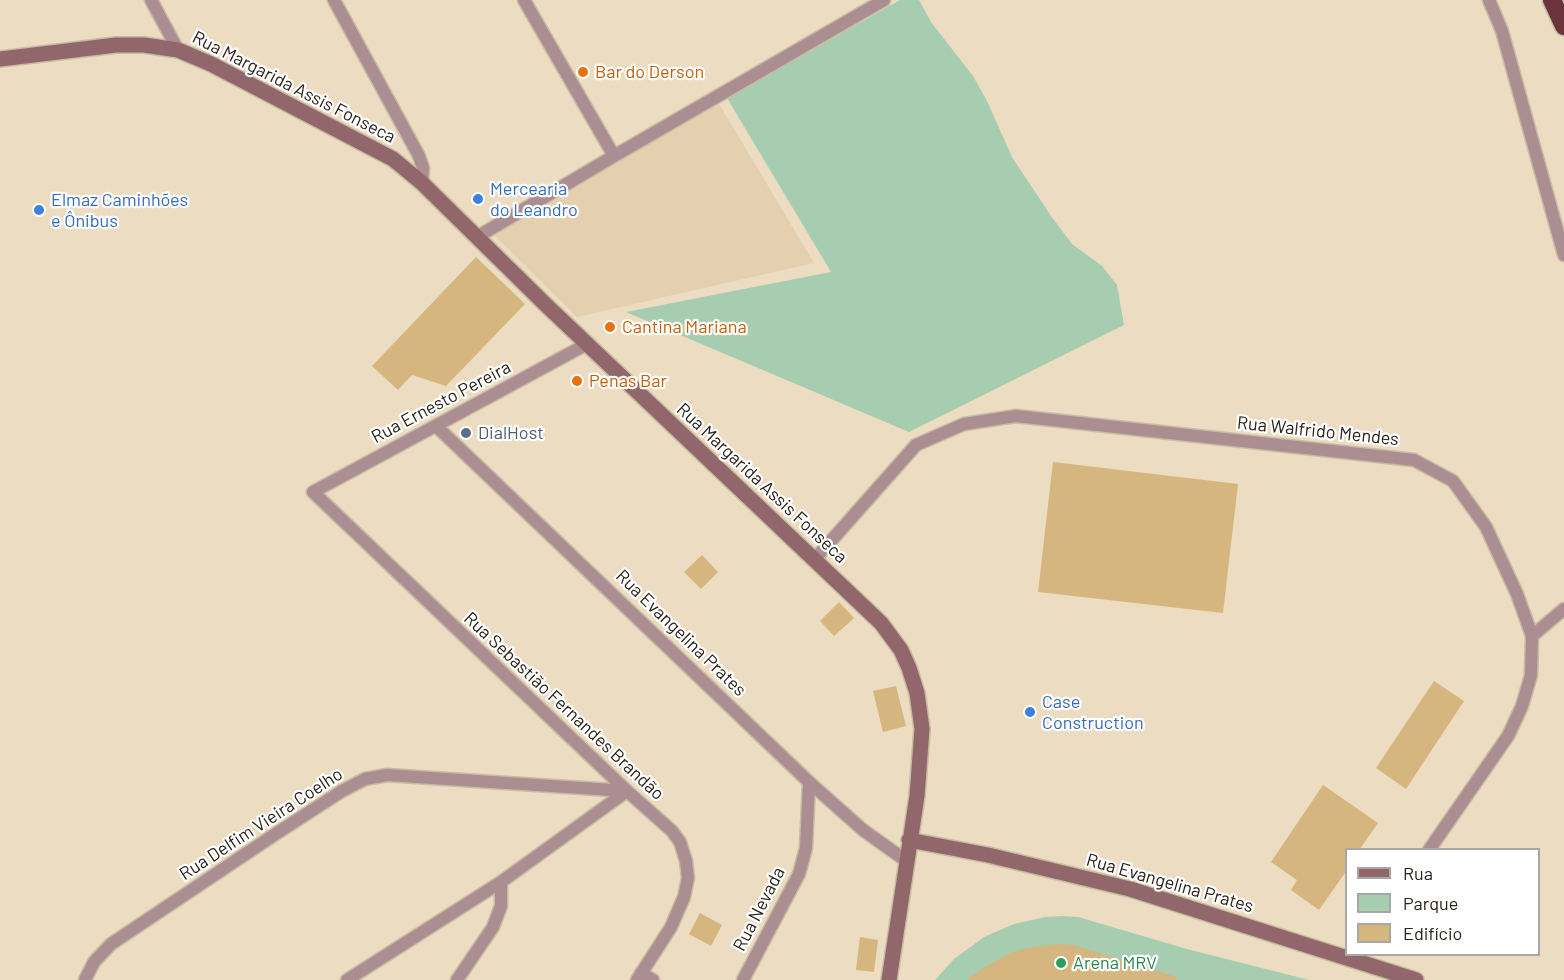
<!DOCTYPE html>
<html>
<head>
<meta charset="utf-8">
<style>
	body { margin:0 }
	#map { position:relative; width:1564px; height:980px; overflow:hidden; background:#ecdcc1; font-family:Barlow,sans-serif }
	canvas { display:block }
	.legend { position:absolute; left:1345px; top:848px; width:195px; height:108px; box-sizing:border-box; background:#fff; border:2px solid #a9a7a3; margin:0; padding:8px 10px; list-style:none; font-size:18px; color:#282218 }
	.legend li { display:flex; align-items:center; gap:12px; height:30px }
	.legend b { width:30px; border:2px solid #a9a7a3 }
</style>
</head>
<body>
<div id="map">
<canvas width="1564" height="980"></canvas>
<ul class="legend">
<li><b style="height:8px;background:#91676c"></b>Rua</li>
<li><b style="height:16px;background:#a7cdb1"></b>Parque</li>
<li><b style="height:16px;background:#d5b67f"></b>Edifício</li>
</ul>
</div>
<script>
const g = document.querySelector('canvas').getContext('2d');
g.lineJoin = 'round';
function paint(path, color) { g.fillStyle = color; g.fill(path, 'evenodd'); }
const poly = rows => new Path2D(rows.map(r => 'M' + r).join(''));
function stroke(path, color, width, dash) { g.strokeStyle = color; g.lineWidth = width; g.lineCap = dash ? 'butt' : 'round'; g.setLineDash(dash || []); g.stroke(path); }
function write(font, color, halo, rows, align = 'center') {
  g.font = font + ' Barlow,sans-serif'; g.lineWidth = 4.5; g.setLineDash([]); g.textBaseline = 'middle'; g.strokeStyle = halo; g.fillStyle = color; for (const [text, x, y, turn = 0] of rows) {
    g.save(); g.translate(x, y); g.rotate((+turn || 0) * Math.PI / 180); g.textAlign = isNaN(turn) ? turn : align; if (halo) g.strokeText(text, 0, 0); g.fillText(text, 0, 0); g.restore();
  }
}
const built = poly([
	[718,102,814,263,577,317,494,235,606,163]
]);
const green = poly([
	[900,0,919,0,931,22,973,76,987,101,1012,157,1051,216,1072,244,1102,266,1117,285,1124,325,909,432,626,312,831,272,727,98],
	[1062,916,1078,917,1187,949,1309,980,935,980,954,959,984,937,1014,924,1045,917]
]);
const building = poly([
	[476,257,525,304,446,386,412,375,398,390,372,366],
	[1053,462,1238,484,1223,613,1038,592],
	[702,555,718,572,701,589,684,572],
	[839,602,854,618,834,636,820,621],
	[1434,681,1464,701,1406,789,1376,768],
	[896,686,906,726,883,732,873,691],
	[1323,785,1378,823,1360,849,1347,849,1347,870,1319,910,1291,890,1297,880,1271,862],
	[700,913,722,925,711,946,689,934],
	[860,937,878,940,874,972,856,970],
	[1058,944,1074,945,1177,977,1177,980,967,980,983,968,1012,952,1027,948]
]);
const street = poly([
	[151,0,178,50],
	[334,0,419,156,423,168,422,183],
	[524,0,614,156],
	[1489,0,1502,31,1564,255],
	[477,237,614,156,884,0],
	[587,344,313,492,627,791,672,831,680,842,686,861,688,878,684,897,671,927,637,980],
	[436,426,809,782,863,830,905,860],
	[815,559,916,445,964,424,1016,416,1414,460,1453,481,1486,527,1517,594,1532,636,1531,675,1522,706,1508,736,1429,850],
	[1532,636,1564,609],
	[641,973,653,980],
	[85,980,94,962,111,944,274,835,342,791,365,779,387,775,627,791],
	[347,980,501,882],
	[457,980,493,927,501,906,501,882,627,791],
	[743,980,799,874,806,848,809,782]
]);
const secondary = poly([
	[0,59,116,45,144,45,178,50,211,64,393,159,422,183,545,304,881,623,901,650,909,668,917,693,922,729,917,796,889,980],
	[909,840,988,855,1130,889,1416,980]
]);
const highway = poly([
	[1552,0,1564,26]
]);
const markers = [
	[583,72,6,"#e8710a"],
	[478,199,6,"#3f7fe0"],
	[39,210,6,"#3f7fe0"],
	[610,327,6,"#e8710a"],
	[577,381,6,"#e8710a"],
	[466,433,6,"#5c6f8a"],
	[1030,712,6,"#3f7fe0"],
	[1061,963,6,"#2e9e5b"]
];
const foodNames = [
	["Bar do Derson",595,72],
	["Cantina Mariana",622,327],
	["Penas Bar",589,381]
];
const streetNames = [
	["Rua Margarida Assis Fonseca",294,87,27],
	["Rua Ernesto Pereira",441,402,-28],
	["Rua Walfrido Mendes",1318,431,6],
	["Rua Margarida Assis Fonseca",762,483,43],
	["Rua Evangelina Prates",681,633,44],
	["Rua Sebastião Fernandes Brandão",564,706,43],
	["Rua Delfim Vieira Coelho",261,824,-33],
	["Rua Evangelina Prates",1170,883,16],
	["Rua Nevada",759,909,-63]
];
const shopNames = [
	["Mercearia",490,189],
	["do Leandro",490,210],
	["Elmaz Caminhões",51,200],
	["e Ônibus",51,221],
	["Case",1042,702],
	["Construction",1042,723]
];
const serviceNames = [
	["DialHost",478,433]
];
const leisureNames = [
	["Arena MRV",1073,963]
];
paint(built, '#e4d0af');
paint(green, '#a7cdb1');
paint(building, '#d5b67f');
stroke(street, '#c9bba3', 15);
stroke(secondary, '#c9bba3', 18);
stroke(highway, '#c9bba3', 21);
stroke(street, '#ab8e91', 12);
stroke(secondary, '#91676c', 15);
stroke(highway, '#6b333c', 18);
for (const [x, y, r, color] of markers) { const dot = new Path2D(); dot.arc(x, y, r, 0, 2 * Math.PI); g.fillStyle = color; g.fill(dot); stroke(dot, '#fff', 2); }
write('18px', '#c56008', '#fff', foodNames, 'left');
write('18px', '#282218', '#fff', streetNames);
write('18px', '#366cbe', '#fff', shopNames, 'left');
write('18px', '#4e5e75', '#fff', serviceNames, 'left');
write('18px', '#27864d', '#fff', leisureNames, 'left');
</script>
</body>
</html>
